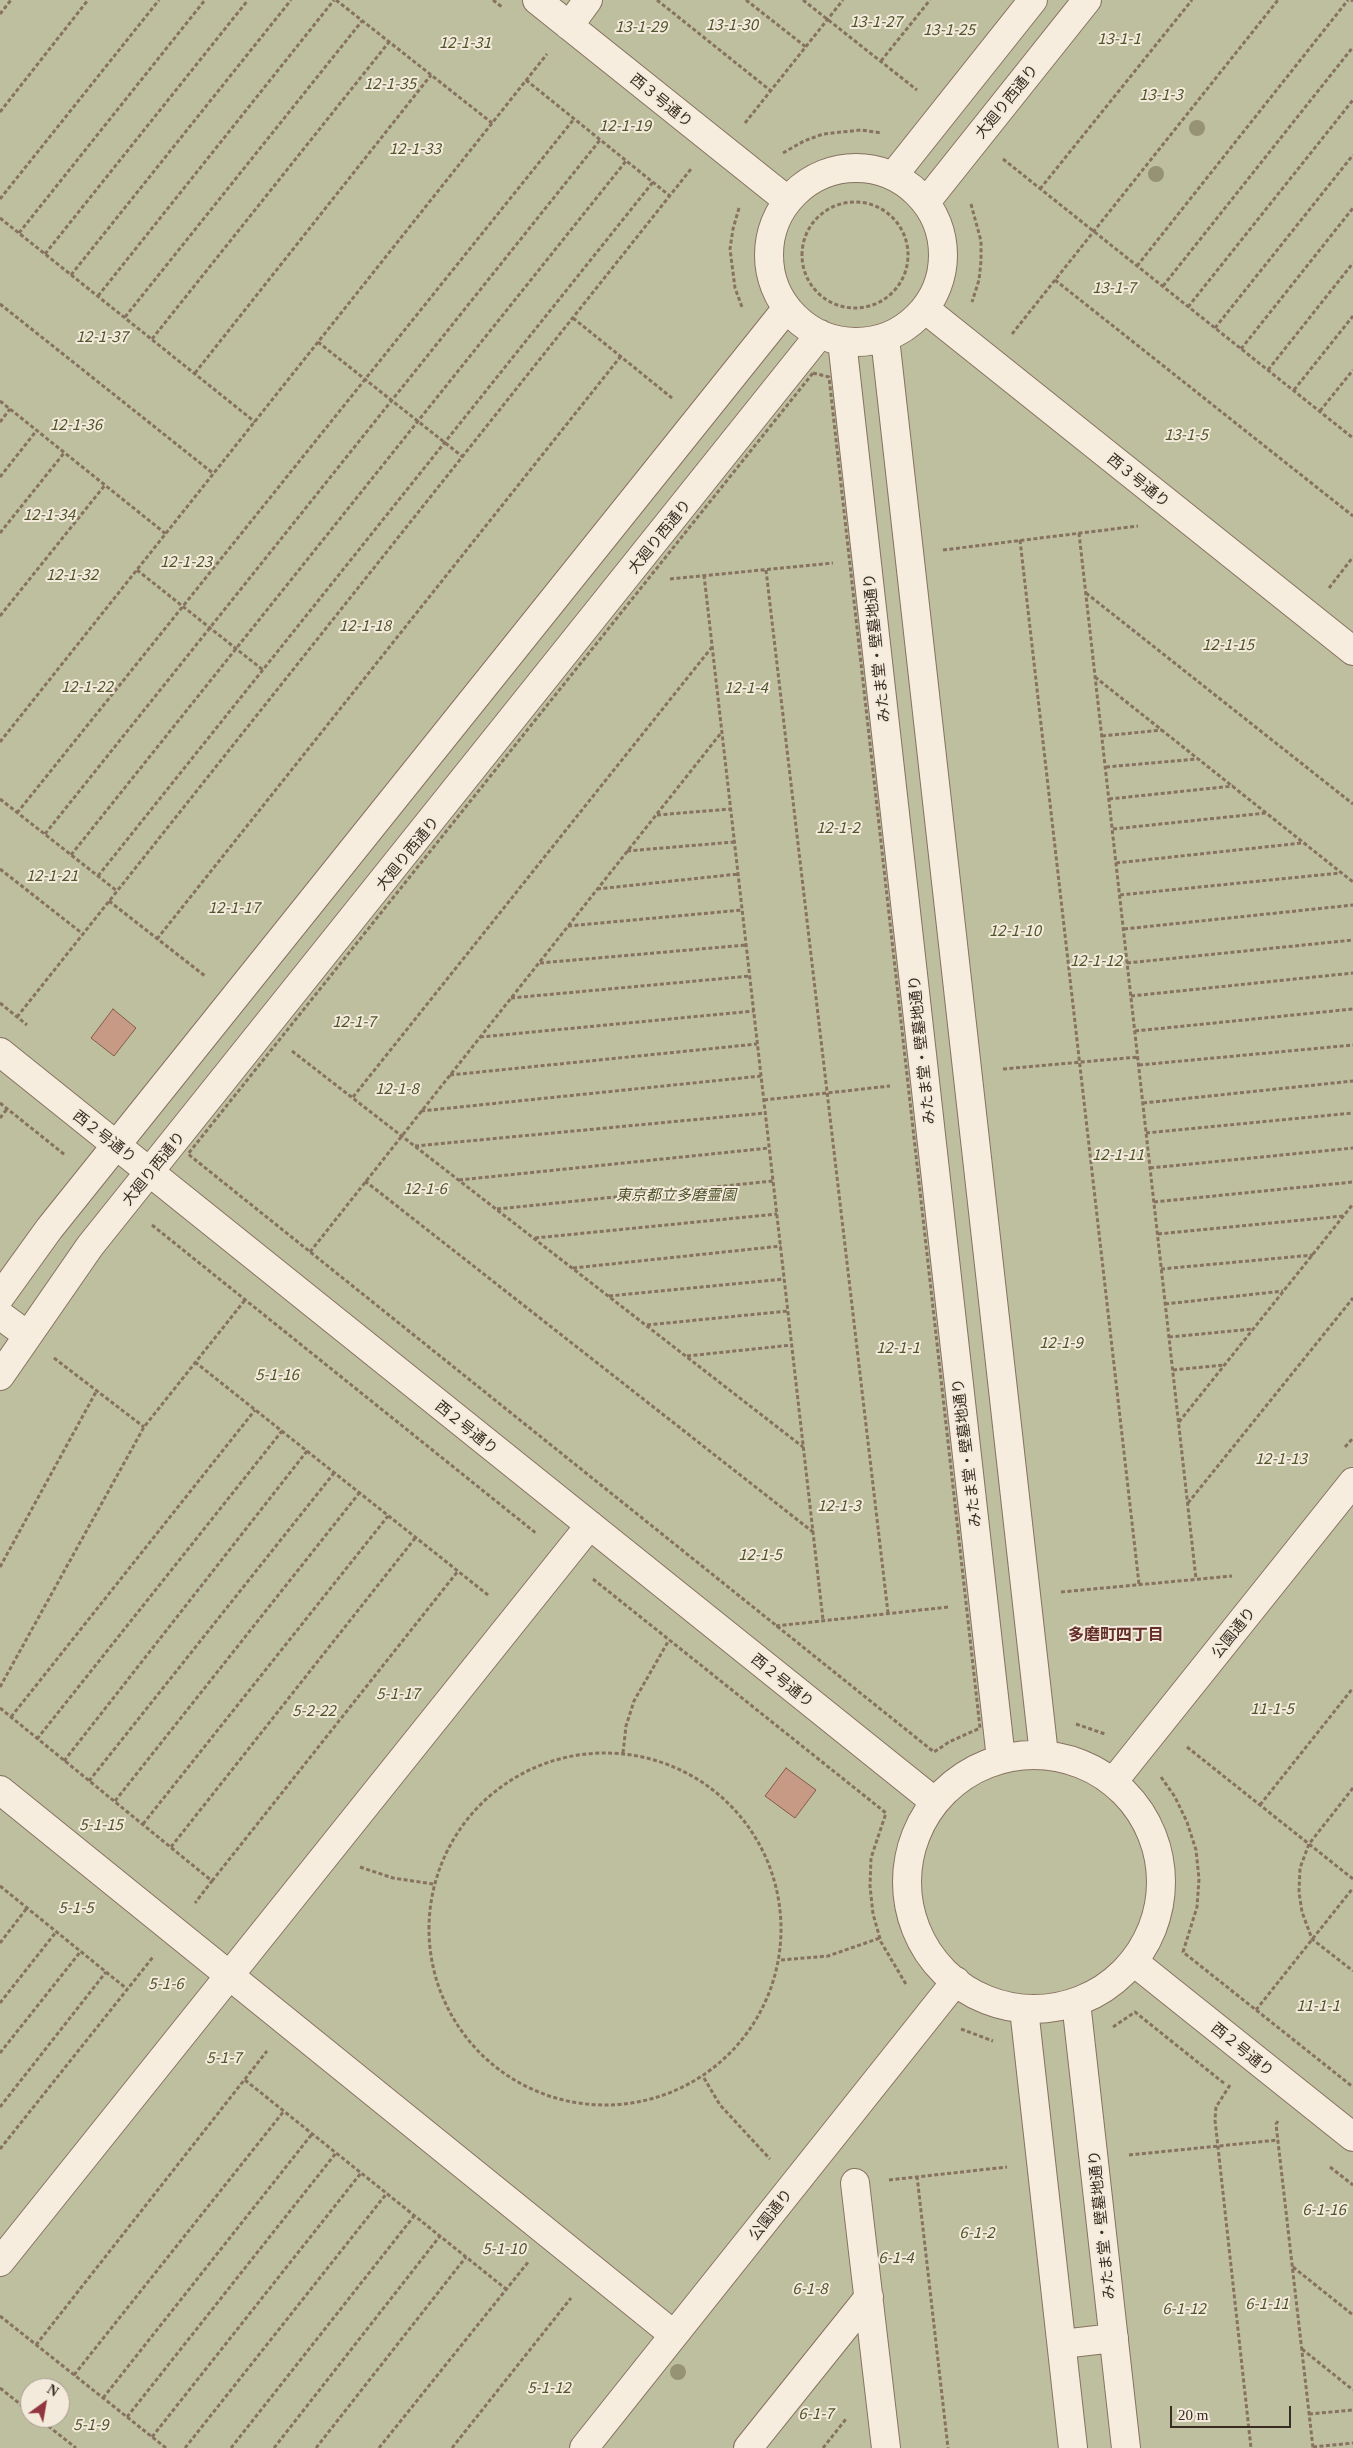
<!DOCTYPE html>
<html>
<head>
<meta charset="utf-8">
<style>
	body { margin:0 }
	#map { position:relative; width:1353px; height:2448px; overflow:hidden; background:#ecdfcb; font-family:Georgia,serif }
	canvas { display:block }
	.north { position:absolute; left:20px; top:2378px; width:50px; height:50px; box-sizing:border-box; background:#f4eadb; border:1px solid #a99e91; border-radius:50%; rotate:32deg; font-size:14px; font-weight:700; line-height:20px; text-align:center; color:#392c23 }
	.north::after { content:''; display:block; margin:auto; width:18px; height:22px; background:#91363f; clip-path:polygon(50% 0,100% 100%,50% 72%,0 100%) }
	.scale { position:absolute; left:1170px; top:2406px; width:121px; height:22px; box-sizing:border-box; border:2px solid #392c23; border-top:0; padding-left:6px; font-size:15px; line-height:18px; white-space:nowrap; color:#392c23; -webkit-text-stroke:4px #f4eadb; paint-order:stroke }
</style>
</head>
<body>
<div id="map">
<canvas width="1353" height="2448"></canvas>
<div class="north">N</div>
<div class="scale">20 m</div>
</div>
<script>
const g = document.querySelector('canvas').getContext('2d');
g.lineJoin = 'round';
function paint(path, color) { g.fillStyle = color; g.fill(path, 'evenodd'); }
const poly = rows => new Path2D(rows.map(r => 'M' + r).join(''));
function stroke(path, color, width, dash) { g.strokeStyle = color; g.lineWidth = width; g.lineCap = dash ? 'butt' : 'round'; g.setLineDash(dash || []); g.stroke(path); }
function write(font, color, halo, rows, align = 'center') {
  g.font = font + ' Georgia,"Noto Sans JP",serif'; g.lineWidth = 4; g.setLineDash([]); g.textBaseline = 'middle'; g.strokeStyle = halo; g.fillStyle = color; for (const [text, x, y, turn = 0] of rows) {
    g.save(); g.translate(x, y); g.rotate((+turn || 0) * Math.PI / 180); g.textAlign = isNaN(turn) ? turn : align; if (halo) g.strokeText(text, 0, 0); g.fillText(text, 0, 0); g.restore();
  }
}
const cemetery = poly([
	[0,0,1353,0,1353,2448,0,2448],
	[30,2388,60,2388,60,2418,30,2418]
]);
const building = poly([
	[113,1009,136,1028,114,1056,91,1038,113,1009],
	[786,1768,816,1790,795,1818,765,1796,786,1768]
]);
const path = poly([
	[336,0,492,123],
	[493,0,502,7],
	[657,0,771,91],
	[746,0,806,47],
	[803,0,917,90],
	[1351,0,1353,1],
	[0,14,11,0],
	[881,61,930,0],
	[526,80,670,196],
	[0,112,88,0],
	[745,123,843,0],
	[783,153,804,141,823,134,861,130,882,133],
	[1003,159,1353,438],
	[1040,189,1192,0],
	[0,199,159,0],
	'802 255a53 53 0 1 1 106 0a53 53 0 1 1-106 0Z',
	[971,204,981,241,981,261,979,280,972,302],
	[739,208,733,229,730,249,735,288,742,307],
	[0,218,255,422],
	[19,233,205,0],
	[45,254,248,0],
	[1137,266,1348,0],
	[71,275,291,0],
	[1055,280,1353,516],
	[1163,286,1353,47],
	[98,296,334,0],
	[0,304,214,474],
	[1188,307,1353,100],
	[125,317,362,21],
	[573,318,672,398],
	[1215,328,1353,155],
	[1012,334,1278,0],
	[152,339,389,42],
	[318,342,463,457],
	[1241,349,1353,208],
	[1268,370,1353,263],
	[195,373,431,75],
	[813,373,829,377,980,1728,949,1742,934,1752,188,1154,813,373],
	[1294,390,1353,316],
	[0,401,166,534],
	[1320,411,1353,370],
	[0,422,10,409],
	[0,477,37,430],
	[0,533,64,453],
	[1079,533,1196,1579],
	[1020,540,1139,1584],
	[943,550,1138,526],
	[137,570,263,670],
	[766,570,888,1613],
	[704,575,823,1620],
	[670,579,833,563],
	[1329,588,1353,557],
	[1086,593,1353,804],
	[0,616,105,485],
	[1095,677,1353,882],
	[1102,736,1162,730],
	[0,742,547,54],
	[1106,767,1197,759],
	[0,799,117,891],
	[1109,799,1233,786],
	[17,813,574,119],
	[657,815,730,809],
	[1113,829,1266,813],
	[45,834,600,140],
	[627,851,734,842],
	[71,855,626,161],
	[1116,863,1302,843],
	[0,869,83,934],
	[98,876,653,182],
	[597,889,738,874],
	[1120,895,1340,873],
	[109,901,205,976],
	[568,926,742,910],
	[1124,929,1353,905],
	[157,939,621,356],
	[540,963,746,945],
	[1127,963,1353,940],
	[1131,996,1353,973],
	[511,998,750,976],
	[0,1003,27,1025],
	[17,1017,691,169],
	[1135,1031,1353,1009],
	[480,1037,754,1011],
	[292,1051,803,1447],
	[1139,1065,1353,1045],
	[1003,1069,1138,1057],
	[450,1075,757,1044],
	[353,1097,712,647],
	[764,1100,890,1086],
	[0,1103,65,1155],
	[1143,1103,1353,1081],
	[421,1111,761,1076],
	[0,1118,7,1109],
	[1146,1133,1353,1113],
	[415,1146,765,1113],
	[1150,1168,1353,1148],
	[459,1180,769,1148],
	[365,1181,813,1532],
	[1154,1202,1353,1182],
	[497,1209,773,1181],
	[152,1225,537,1534],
	[1158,1234,1343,1216],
	[535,1238,777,1214],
	[310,1252,721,733],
	[573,1268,781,1246],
	[1161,1269,1313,1255],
	[609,1296,784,1279],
	[1165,1304,1283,1291],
	[647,1325,788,1311],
	[1169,1337,1253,1329],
	[687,1356,792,1345],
	[54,1358,144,1427],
	[195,1362,488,1595],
	[1173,1370,1224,1365],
	[1179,1422,1353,1204],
	[1345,1447,1353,1438],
	[1188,1503,1353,1298],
	[0,1567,97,1390],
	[593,1579,886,1813,871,1858,870,1886,873,1914,881,1942,907,1986],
	[1061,1592,1232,1576],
	[776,1626,948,1607],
	[0,1687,144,1427,245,1300],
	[0,1708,212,1881,195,1903],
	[11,1717,255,1410],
	[1076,1724,1105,1734],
	[37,1739,282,1431],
	[1187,1747,1353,1879],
	'429 1929a176 176 0 1 1 352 0a176 176 0 1 1-352 0Z',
	[623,1753,626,1726,634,1701,669,1640],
	[64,1761,307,1451],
	[1161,1777,1175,1797,1187,1822,1196,1850,1199,1879,1197,1907,1183,1952,1353,2087],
	[89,1781,334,1473],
	[1353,1788,1309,1844,1300,1868,1299,1892,1302,1912,1312,1939,1353,1971],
	[115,1801,360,1492],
	[1260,1805,1353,1688],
	[143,1824,388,1516],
	[171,1847,416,1537],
	[360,1867,393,1878,433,1884],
	[212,1881,458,1571],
	[0,1886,127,1989],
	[0,1943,27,1908],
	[781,1960,828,1956,880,1938],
	[0,2003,56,1932],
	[1256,2010,1353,1888],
	[1113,2027,1135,2012,1225,2084],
	[961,2029,993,2041],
	[0,2053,81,1951],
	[704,2078,720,2105,770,2159],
	[245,2080,506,2289],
	[1230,2085,1216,2107,1215,2120,1251,2448],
	[0,2107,106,1972],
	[1278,2121,1276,2124,1313,2448],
	[0,2149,153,1957],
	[1129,2155,1278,2140],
	[1330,2167,1353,2185],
	[917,2176,948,2448],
	[889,2180,1007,2167],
	[1293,2267,1353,2315],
	[0,2316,166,2448],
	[36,2345,267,2051],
	[1302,2349,1353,2390],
	[74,2375,284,2111],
	[0,2388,30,2412],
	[103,2398,312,2134],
	[1309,2414,1353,2410],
	[127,2417,336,2153],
	[38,2418,76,2448],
	[152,2437,361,2173],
	[1313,2447,1353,2443],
	[185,2448,387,2193],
	[231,2448,414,2216],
	[274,2448,440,2236],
	[316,2448,466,2257],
	[379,2448,529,2261],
	[452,2448,571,2298],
	[823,2448,846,2419]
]);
const minor = poly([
	[537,0,787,200],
	[569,26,588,0],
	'769 255a87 87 0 1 1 174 0a87 87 0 1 1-174 0Z',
	[893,176,1033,0],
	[926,202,1087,0],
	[925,309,1353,651],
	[885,338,1044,1755],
	[842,341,1001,1759],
	[0,1052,935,1802],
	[0,1297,49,1229,787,308],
	[0,1315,27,1335],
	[0,1376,90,1246,820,334],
	'907 1882a127 127 0 1 1 254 0a127 127 0 1 1-254 0Z',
	[1113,1782,1353,1482],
	[0,1790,674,2335],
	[1134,1962,1353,2137],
	[1076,2002,1126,2448],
	[1024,2009,1073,2448],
	[855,2183,886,2448],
	[0,2262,590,1525],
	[1062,2344,1114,2338],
	[584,2448,956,1981],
	[748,2448,869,2297]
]);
const trees = [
	[1197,128],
	[1156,174],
	[678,2372]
];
const parkNames = [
	["13-1-27",876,21],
	["13-1-30",732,24],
	["13-1-29",641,26],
	["13-1-25",949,29],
	["13-1-1",1119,38],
	["12-1-31",465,42],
	["12-1-35",390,83],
	["13-1-3",1161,94],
	["12-1-19",625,125],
	["12-1-33",415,148],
	["13-1-7",1114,287],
	["12-1-37",102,336],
	["12-1-36",76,424],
	["13-1-5",1186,434],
	["12-1-34",49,514],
	["12-1-23",186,561],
	["12-1-32",72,574],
	["12-1-18",365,625],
	["12-1-15",1228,644],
	["12-1-22",87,686],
	["12-1-4",746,687],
	["12-1-2",838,827],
	["12-1-21",52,875],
	["12-1-17",234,907],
	["12-1-10",1015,930],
	["12-1-12",1096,960],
	["12-1-7",354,1021],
	["12-1-8",397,1088],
	["12-1-11",1118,1154],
	["12-1-6",425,1188],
	["東京都立多磨霊園",676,1194],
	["12-1-9",1061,1342],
	["12-1-1",898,1347],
	["5-1-16",277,1374],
	["12-1-13",1281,1458],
	["12-1-3",839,1505],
	["12-1-5",760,1554],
	["5-1-17",398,1693],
	["11-1-5",1272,1708],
	["5-2-22",314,1710],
	["5-1-15",101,1824],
	["5-1-5",76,1907],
	["5-1-6",166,1983],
	["11-1-1",1318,2005],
	["5-1-7",224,2057],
	["6-1-16",1324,2209],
	["6-1-2",977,2232],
	["5-1-10",504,2248],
	["6-1-4",896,2257],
	["6-1-8",810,2288],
	["6-1-11",1267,2303],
	["6-1-12",1184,2308],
	["5-1-12",549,2387],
	["6-1-7",816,2413],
	["5-1-9",91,2424]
];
const streetNames = [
	["西３号通り",662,100,39],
	["大廻り西通り",1006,101,-51],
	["西３号通り",1139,480,39],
	["大廻り西通り",659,536,-51],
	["みたま堂・壁墓地通り",876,648,-96],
	["大廻り西通り",407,853,-51],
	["みたま堂・壁墓地通り",921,1050,-96],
	["西２号通り",105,1136,38],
	["大廻り西通り",153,1168,-51],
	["西２号通り",467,1427,39],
	["みたま堂・壁墓地通り",966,1453,-97],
	["公園通り",1233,1632,-51],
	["西２号通り",783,1680,39],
	["西２号通り",1243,2049,39],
	["公園通り",770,2214,-52],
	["みたま堂・壁墓地通り",1101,2225,-96]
];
const neighbourhoodNames = [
	["多磨町四丁目",1116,1634]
];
paint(cemetery, '#bebf9e');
paint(building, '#c69a85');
stroke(building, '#855b49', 1);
stroke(minor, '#877261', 30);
stroke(path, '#877261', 3, [4, 2.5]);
stroke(minor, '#f7edde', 28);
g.fillStyle = '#959373';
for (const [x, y] of trees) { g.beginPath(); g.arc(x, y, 8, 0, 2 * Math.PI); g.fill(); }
write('italic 15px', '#4e542b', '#f4eadb', parkNames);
write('15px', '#392c23', '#f4eadb', streetNames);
write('bold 16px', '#622d26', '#f4eadb', neighbourhoodNames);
</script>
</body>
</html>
